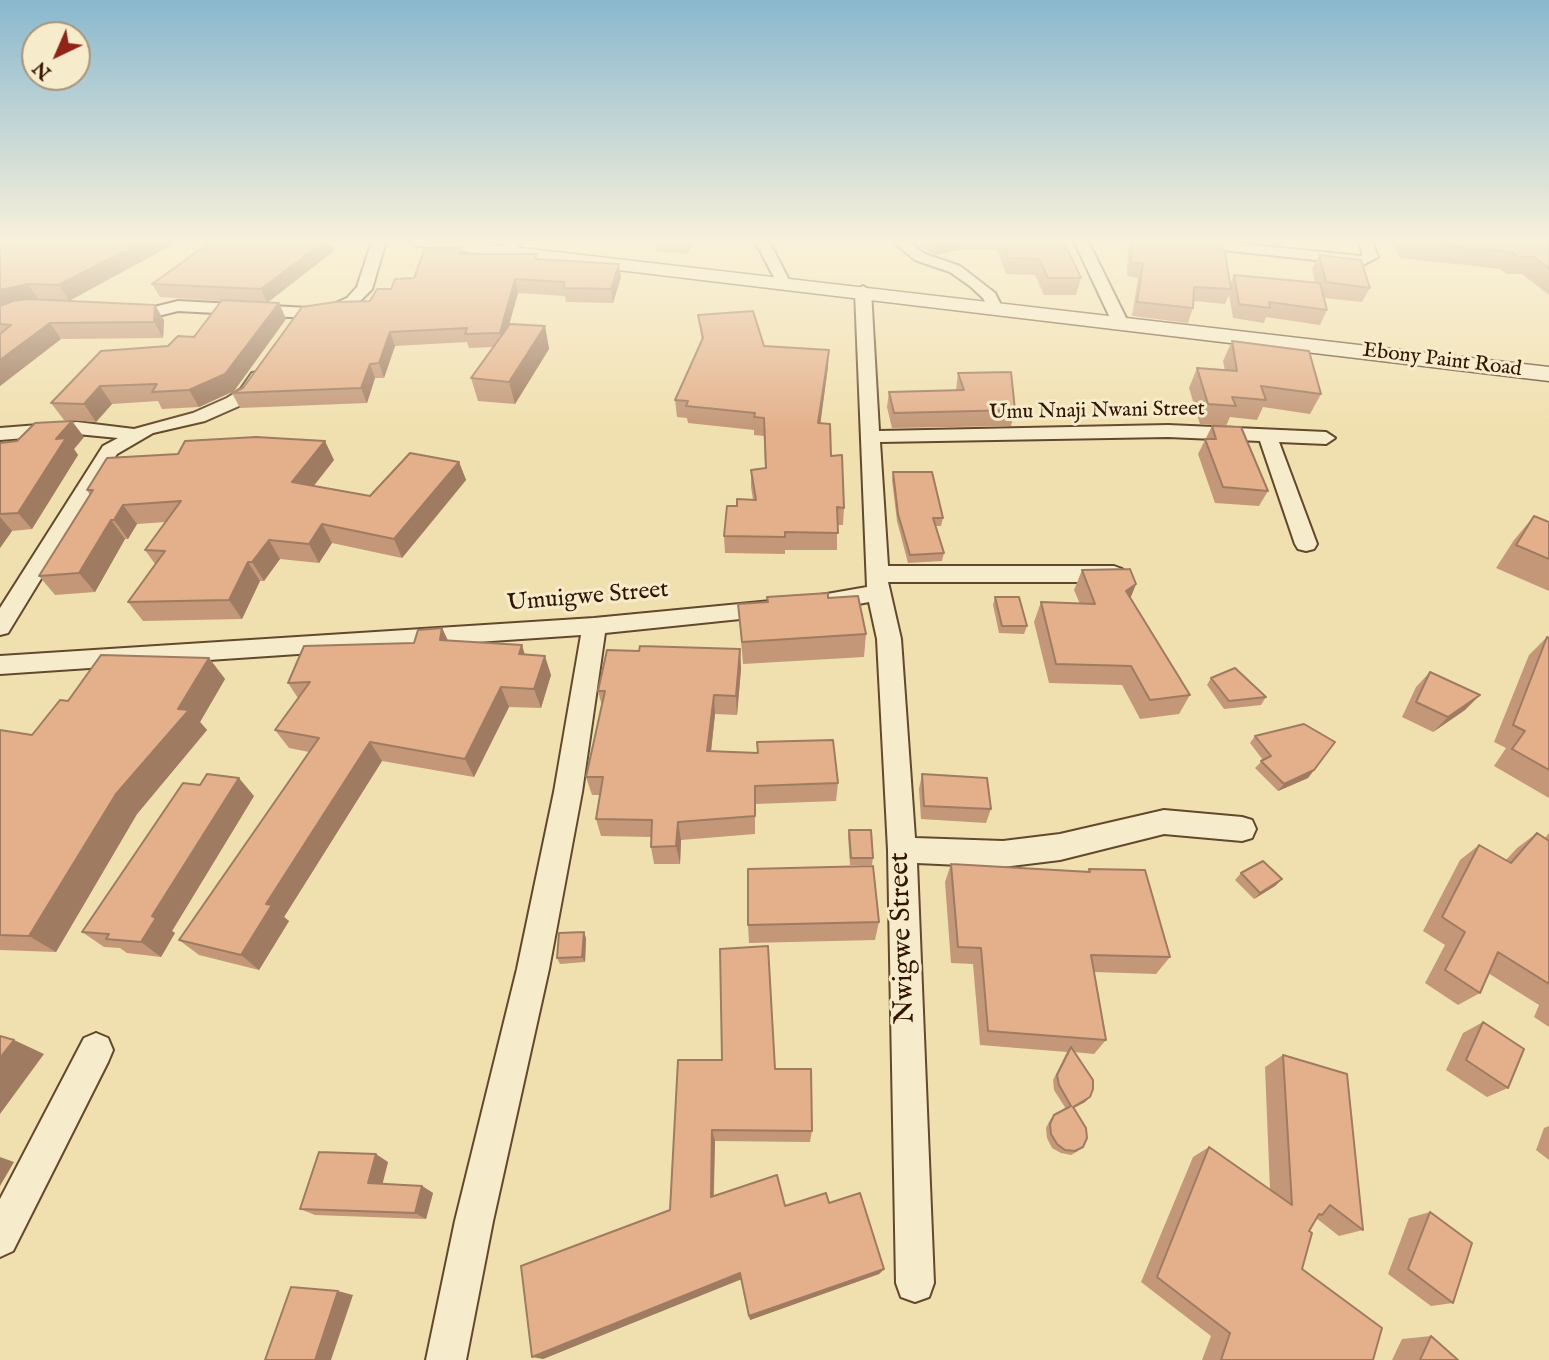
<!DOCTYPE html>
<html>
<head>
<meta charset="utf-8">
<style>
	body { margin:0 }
	#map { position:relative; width:1549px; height:1360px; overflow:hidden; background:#f1e0af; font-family:"IM FELL English",serif }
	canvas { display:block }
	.north { position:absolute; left:21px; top:21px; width:70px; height:70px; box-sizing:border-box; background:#f6ebcb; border:2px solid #a8957a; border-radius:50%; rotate:224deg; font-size:19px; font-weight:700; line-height:28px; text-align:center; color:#331500 }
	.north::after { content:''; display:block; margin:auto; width:24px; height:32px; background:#8f2418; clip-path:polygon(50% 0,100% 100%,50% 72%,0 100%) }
</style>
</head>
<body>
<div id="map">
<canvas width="1549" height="1360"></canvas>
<div class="north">N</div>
</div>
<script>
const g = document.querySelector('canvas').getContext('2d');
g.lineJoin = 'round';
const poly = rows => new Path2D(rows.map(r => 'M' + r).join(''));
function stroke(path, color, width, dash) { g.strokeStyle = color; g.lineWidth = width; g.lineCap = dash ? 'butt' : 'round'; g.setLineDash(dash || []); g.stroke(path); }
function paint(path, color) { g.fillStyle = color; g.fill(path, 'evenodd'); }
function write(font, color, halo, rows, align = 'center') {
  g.font = font + ' "IM FELL English",serif'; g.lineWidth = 6; g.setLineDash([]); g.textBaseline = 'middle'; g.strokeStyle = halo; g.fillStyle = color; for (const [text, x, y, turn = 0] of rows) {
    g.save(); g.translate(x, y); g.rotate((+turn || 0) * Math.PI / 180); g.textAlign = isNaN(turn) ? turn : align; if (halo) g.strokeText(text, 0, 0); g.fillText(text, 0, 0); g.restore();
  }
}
const minor = poly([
	[372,241,386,241,372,289,357,304,339,313,309,318,178,311,154,317,126,316,118,311,126,306,154,307,178,301,309,308,329,306,347,298,357,287,372,241],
	[509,241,524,241,511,254,501,254,499,251,509,241],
	[755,241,769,241,790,282,788,285,778,285,755,241],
	[892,241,908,241,925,254,960,266,995,293,1002,307,999,310,989,310,983,298,970,286,950,272,915,260,892,241],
	[1074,241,1088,241,1128,322,1126,325,1120,327,1112,322,1074,241],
	[1168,241,1212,241,1361,256,1363,255,1358,241,1372,241,1378,257,1363,265,1175,245,1168,241],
	[863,286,871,291,879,431,1168,425,1326,432,1335,438,1326,444,1279,442,1317,544,1314,549,1306,551,1298,549,1295,544,1260,441,1168,437,880,442,888,566,1114,566,1122,569,1125,574,1122,579,1114,582,888,582,901,639,915,838,1003,841,1060,834,1164,810,1242,817,1252,820,1256,829,1252,838,1242,841,1164,834,1060,860,1003,867,917,863,934,1283,929,1297,915,1302,901,1297,896,1283,888,850,877,639,869,602,821,611,813,609,810,603,813,597,821,595,867,587,855,291,863,286],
	[258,372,267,377,253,397,239,406,205,421,153,433,117,454,8,633,0,635,0,608,103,446,118,438,77,434,0,440,0,428,77,422,134,429,193,413,227,398,241,389,252,373,258,372],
	[771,601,779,603,782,609,779,615,605,633,582,792,549,969,493,1221,466,1360,426,1360,455,1221,517,969,554,792,581,635,0,674,0,656,594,618,771,601],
	[96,1033,108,1038,113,1050,108,1062,13,1251,0,1257,0,1199,84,1038,96,1033]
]);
const tertiary = poly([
	[408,241,461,241,1549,367,1549,381,417,246,408,241]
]);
const wall = poly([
	[0,241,179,241,69,301,164,320,163,338,61,339,0,386],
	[655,241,694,241,687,254,656,251],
	[910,241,1057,241,1081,278,1076,295,1044,295,1035,275,1006,274,997,250,960,250,935,255],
	[1130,241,1230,284,1234,275,1315,283,1312,269,1319,255,1370,288,1362,302,1324,298,1327,310,1320,325,1266,317,1264,323,1233,318,1229,295,1225,304,1194,301,1193,308,1188,323,1132,316,1138,278,1127,276,1128,248],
	[1236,241,1283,241,1281,245],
	[1391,241,1549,241,1549,295,1522,274,1507,274,1500,269,1400,258],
	[461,247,463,254,538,259,621,277,613,303,566,302,565,296,518,293,509,324,545,326,549,349,515,404,478,401,471,378,493,347,469,348,467,342,395,346,384,378,375,378,367,403,240,408,232,393,243,388,370,301,391,289,414,278],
	[335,250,268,302,279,303,286,319,234,391,199,407,162,409,158,401,112,404,96,422,64,420,51,403,168,346,194,337,222,301,160,297,152,284],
	[698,315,764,346,828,367,820,423,831,456,844,508,843,525,837,525,837,550,785,550,785,554,725,553,724,536,737,506,753,500,751,487,751,470,765,469,764,436,754,435,754,430,688,423,687,418,677,417,675,400,702,342],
	[1232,341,1321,394,1310,414,1263,407,1257,420,1230,417,1226,426,1200,424,1189,388,1197,368,1225,371,1223,361],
	[958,373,1015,410,1011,426,892,428,887,407,889,392,956,390],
	[1212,426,1268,491,1259,506,1215,503,1198,454],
	[84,437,74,449,78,455,32,529,12,531,0,548,0,443],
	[334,460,313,486,370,496,459,462,466,480,402,558,332,543,319,563,280,559,264,581,260,581,242,619,143,621,128,602,155,564,145,550,166,522,137,524,128,539,125,539,95,592,55,595,39,576,90,495,87,490],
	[893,472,943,518,941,526,935,526,944,553,942,561,908,563,897,521,892,480],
	[1534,516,1549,522,1549,591,1496,568,1514,540],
	[1082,570,1136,584,1130,599,1190,695,1179,714,1140,719,1122,685,1049,683,1034,622,1041,602,1080,604,1074,590],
	[995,597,1027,626,1024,634,999,633,993,605],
	[828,598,866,634,864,657,743,664,738,604],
	[442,628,448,641,525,655,551,675,541,708,509,707,474,777,382,761,284,917,289,921,259,970,199,955,179,940,309,752,289,748,275,730,298,698,288,683,414,643],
	[1547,637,1549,638,1549,798,1494,766,1506,748,1494,742,1529,655],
	[740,649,741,669,737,715,715,714,711,751,838,783,836,801,755,804,755,834,681,840,680,864,654,864,651,847,651,837,601,836,596,819,600,795,592,795,586,777,602,706,598,691,639,651],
	[209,658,225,679,200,722,207,730,137,814,56,952,0,950,0,730,32,735,68,701],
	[1430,672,1465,710,1433,732,1402,717,1416,687],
	[1211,678,1266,697,1261,705,1224,709,1207,685],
	[1255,736,1314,770,1308,778,1278,791,1255,768,1263,760,1250,743],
	[922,774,991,809,986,823,921,819,919,789],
	[254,796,172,931,175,933,161,957,127,953,120,948,104,947,82,932],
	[849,830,873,858,872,865,850,865,848,836],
	[1537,833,1545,838,1549,833,1549,1027,1534,1017,1539,1005,1488,973,1480,993,1458,1005,1425,983,1445,945,1423,931,1460,860,1479,845,1506,860,1517,848],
	[951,864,1087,872,1089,869,1170,957,1156,974,1094,972,1106,1040,1094,1054,1074,1052,1085,1102,1074,1108,1078,1151,1071,1155,1061,1153,1052,1148,1047,1138,1046,1128,1050,1120,1054,1115,1066,1109,1054,1090,1053,1080,1067,1052,980,1045,973,964,951,963,945,882],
	[1241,873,1282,879,1275,886,1254,899,1235,880],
	[879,922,875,940,749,943,748,925],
	[586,938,585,962,560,964,557,958],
	[1483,1022,1508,1088,1487,1097,1446,1070,1463,1033],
	[1283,1055,1363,1230,1339,1236,1316,1218,1309,1231,1302,1269,1373,1360,1202,1360,1211,1336,1141,1282,1193,1157,1209,1147,1270,1190,1265,1067],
	[678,1060,775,1069,812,1131,810,1142,715,1141,714,1196,785,1206,829,1203,884,1269,879,1274,750,1320,741,1279,543,1359,670,1210],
	[1549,1126,1549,1160,1536,1150,1544,1128],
	[388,1162,382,1184,422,1186,433,1193,426,1219,315,1215,300,1209],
	[1430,1212,1453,1303,1431,1306,1388,1274,1409,1218],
	[1431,1336,1458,1360,1392,1360,1402,1339]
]);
const shadedWall = poly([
	[143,241,179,241,69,301,59,285],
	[325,241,331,241,335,250,267,303,261,289],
	[686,241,694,241,687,254],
	[937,241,961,241,960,250,935,255],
	[619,264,621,277,613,303,611,289],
	[515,279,518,293,503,347,500,333],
	[28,284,38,299,0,312,0,290],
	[279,303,286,319,234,391,199,407,189,390],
	[155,305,164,320,163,338,154,322],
	[50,323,61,339,0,386,0,360],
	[545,326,549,349,515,404,509,382],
	[390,332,395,346,384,378,379,363],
	[829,350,828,367,818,441,818,423],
	[370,364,375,378,367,403,361,388],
	[100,386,112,404,96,422,84,404],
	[72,421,84,437,74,449,78,455,32,529,18,513,56,439],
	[325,441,334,460,302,501,292,482],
	[459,462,466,480,402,558,394,539],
	[123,505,137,524,128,539,114,520],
	[0,517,12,531,0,548],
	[111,520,125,539,95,592,79,573],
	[322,524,332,543,319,563,309,544],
	[269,540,280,559,264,581,252,562],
	[248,562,260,581,242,619,229,600],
	[1136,584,1128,604,1126,591],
	[442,628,451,647,440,640],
	[522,645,528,665,519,654],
	[740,649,741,669,737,715,736,696],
	[545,656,551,675,541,708,534,689],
	[209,658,225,679,200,722,207,730,137,814,56,952,29,936,116,794,178,709],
	[501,687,509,707,474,777,465,759],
	[714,695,715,714,709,770,707,751],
	[1480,695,1465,710,1433,732,1448,717],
	[370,742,382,761,284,917,289,921,259,970,241,955,266,904],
	[1314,770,1308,778,1278,791,1284,784],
	[239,778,254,796,172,931,175,933,161,957,141,942,152,916],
	[678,822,681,840,680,864,676,846],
	[1282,879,1275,886,1254,899,1260,893],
	[584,932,586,938,585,962,582,957],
	[14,1040,44,1054,0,1114,0,1058],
	[1090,1097,1085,1102,1068,1111,1073,1107],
	[712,1130,715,1141,713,1205,711,1197],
	[376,1154,388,1162,381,1190,368,1183],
	[0,1157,14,1162,0,1186],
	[422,1186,433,1193,426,1219,415,1213],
	[884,1269,879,1274,750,1320,749,1316],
	[740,1273,742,1279,543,1359,532,1357],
	[338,1291,353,1295,331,1360,315,1360]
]);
const building = poly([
	[0,241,143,241,59,285,28,284,0,290,0,241],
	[212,241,325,241,261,289,152,284,212,241],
	[1003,241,1057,241,1059,244,1065,244,1081,278,1048,278,1039,259,1009,258,1003,241],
	[1132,241,1223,241,1231,289,1194,287,1193,308,1137,302,1143,264,1131,262,1132,241],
	[1409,241,1549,241,1549,269,1534,257,1518,257,1511,252,1409,242,1409,241],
	[461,247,459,254,537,254,535,259,619,264,611,289,564,288,564,282,515,279,500,333,465,334,467,328,390,332,379,363,370,364,361,388,232,393,243,388,302,307,335,302,370,301,377,289,391,289,395,279,414,278,425,248,461,247],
	[1319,255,1361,260,1370,288,1326,282,1319,255],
	[1234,275,1320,283,1327,310,1269,302,1270,308,1239,304,1234,275],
	[28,299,155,305,154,322,50,323,0,360,0,334,11,325,0,324,0,306,13,301,28,299],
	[222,300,279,303,225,374,189,390,152,392,157,384,100,386,84,404,51,403,101,351,168,346,178,336,194,337,222,300],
	[753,311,764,346,829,350,818,423,830,424,831,456,842,455,844,508,837,507,838,533,785,532,785,537,724,536,727,506,737,506,737,499,756,500,751,470,766,468,764,418,754,417,755,413,686,406,688,401,675,400,703,338,698,315,753,311],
	[510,324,545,326,509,382,471,378,510,324],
	[1232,341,1309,351,1321,394,1261,386,1266,400,1232,397,1236,406,1208,404,1197,368,1237,371,1232,341],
	[1011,372,1015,410,894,413,889,392,964,390,958,373,1011,372],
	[72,421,56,439,66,438,18,513,0,514,0,443,17,441,35,423,72,421],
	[1212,426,1241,427,1268,491,1223,487,1205,439,1216,439,1212,426],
	[256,437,325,441,292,482,370,496,410,453,459,462,394,539,322,524,309,544,269,540,252,562,248,562,229,600,128,602,165,551,145,550,181,501,123,505,114,520,111,520,79,573,39,576,93,490,87,490,107,458,178,454,185,441,256,437],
	[893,472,932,472,943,518,933,518,944,553,910,555,898,514,893,472],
	[1534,516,1549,522,1549,559,1516,545,1534,516],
	[1130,569,1136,584,1126,591,1190,695,1150,700,1131,666,1056,664,1041,602,1095,604,1082,570,1130,569],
	[828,593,828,598,858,596,866,634,742,642,738,604,768,602,767,597,828,593],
	[995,597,1019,597,1027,626,1002,626,995,597],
	[442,628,440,640,522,645,519,654,545,656,534,689,501,687,465,759,370,742,266,904,272,905,241,955,179,940,319,738,275,730,310,682,288,683,304,646,414,643,418,630,442,628],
	[1547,637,1549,638,1549,770,1512,749,1525,731,1513,725,1547,637],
	[640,646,740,649,736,696,714,695,707,751,758,753,757,742,833,740,838,783,755,786,755,816,678,822,676,846,651,847,652,820,596,819,603,777,586,777,605,691,598,691,607,650,639,651,640,646],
	[101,655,209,658,178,709,189,710,116,794,29,936,0,935,0,730,32,735,60,700,68,701,101,655],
	[1235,668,1266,697,1229,701,1211,678,1235,668],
	[1430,672,1480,695,1448,717,1416,702,1430,672],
	[1304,724,1335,742,1314,770,1284,784,1261,761,1271,756,1255,736,1304,724],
	[207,774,239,778,152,916,156,918,141,942,106,939,109,934,82,932,183,783,200,785,207,774],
	[922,774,987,778,991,809,924,806,922,774],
	[849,830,871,830,873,858,851,858,849,830],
	[1537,833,1549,841,1549,984,1498,952,1480,993,1445,970,1465,932,1442,917,1479,845,1511,863,1537,833],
	[1263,861,1282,879,1260,893,1241,873,1263,861],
	[951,864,1090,872,1089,869,1145,870,1170,957,1091,955,1106,1040,988,1031,981,948,958,947,951,864],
	[873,866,879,922,748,925,748,869,873,866],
	[584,932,582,957,557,958,559,933,584,932],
	[768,946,775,1069,811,1069,812,1131,712,1130,711,1197,777,1175,785,1206,826,1193,829,1203,860,1193,884,1269,749,1316,740,1273,532,1357,521,1266,670,1210,678,1060,722,1060,720,949,768,946],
	[1483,1022,1524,1049,1508,1088,1466,1060,1483,1022],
	[0,1036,14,1040,0,1058,0,1036],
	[1071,1047,1093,1080,1093,1089,1090,1097,1073,1107,1086,1128,1087,1138,1083,1147,1075,1151,1065,1150,1057,1144,1051,1134,1050,1124,1054,1115,1071,1106,1059,1085,1057,1075,1071,1047],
	[1283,1055,1347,1074,1363,1230,1330,1205,1322,1215,1319,1214,1309,1231,1312,1233,1302,1269,1382,1328,1373,1360,1221,1360,1230,1333,1157,1277,1209,1147,1292,1205,1283,1055],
	[319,1152,376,1154,368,1183,422,1186,415,1213,300,1209,319,1152],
	[1430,1212,1472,1243,1453,1303,1408,1269,1430,1212],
	[291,1287,338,1291,315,1360,265,1360,291,1287],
	[1431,1336,1458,1360,1420,1360,1431,1336]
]);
const farStreetnames = [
	["Ebony Paint Road",1442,361,7],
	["Umu Nnaji Nwani Street",1097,412,-1]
];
const streetNames = [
	["Umuigwe Street",588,598,-5]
];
const nearStreetnames = [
	["Nwigwe Street",904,938,-92]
];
stroke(minor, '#62482c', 4);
stroke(tertiary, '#62482c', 3);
paint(minor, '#f6ebcb');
paint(tertiary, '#f6ebcb');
paint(wall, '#c39778');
paint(shadedWall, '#9f7b61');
paint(building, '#e3b08b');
stroke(building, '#9f7b61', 2);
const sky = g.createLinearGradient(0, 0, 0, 431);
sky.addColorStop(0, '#89b8cf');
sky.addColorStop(0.56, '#f9f1db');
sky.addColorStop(1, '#f9f1db00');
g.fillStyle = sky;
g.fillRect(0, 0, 1549, 431);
write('21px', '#331500', '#f6ebcb', farStreetnames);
write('24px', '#331500', '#f6ebcb', streetNames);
write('28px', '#331500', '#f6ebcb', nearStreetnames);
</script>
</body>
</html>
